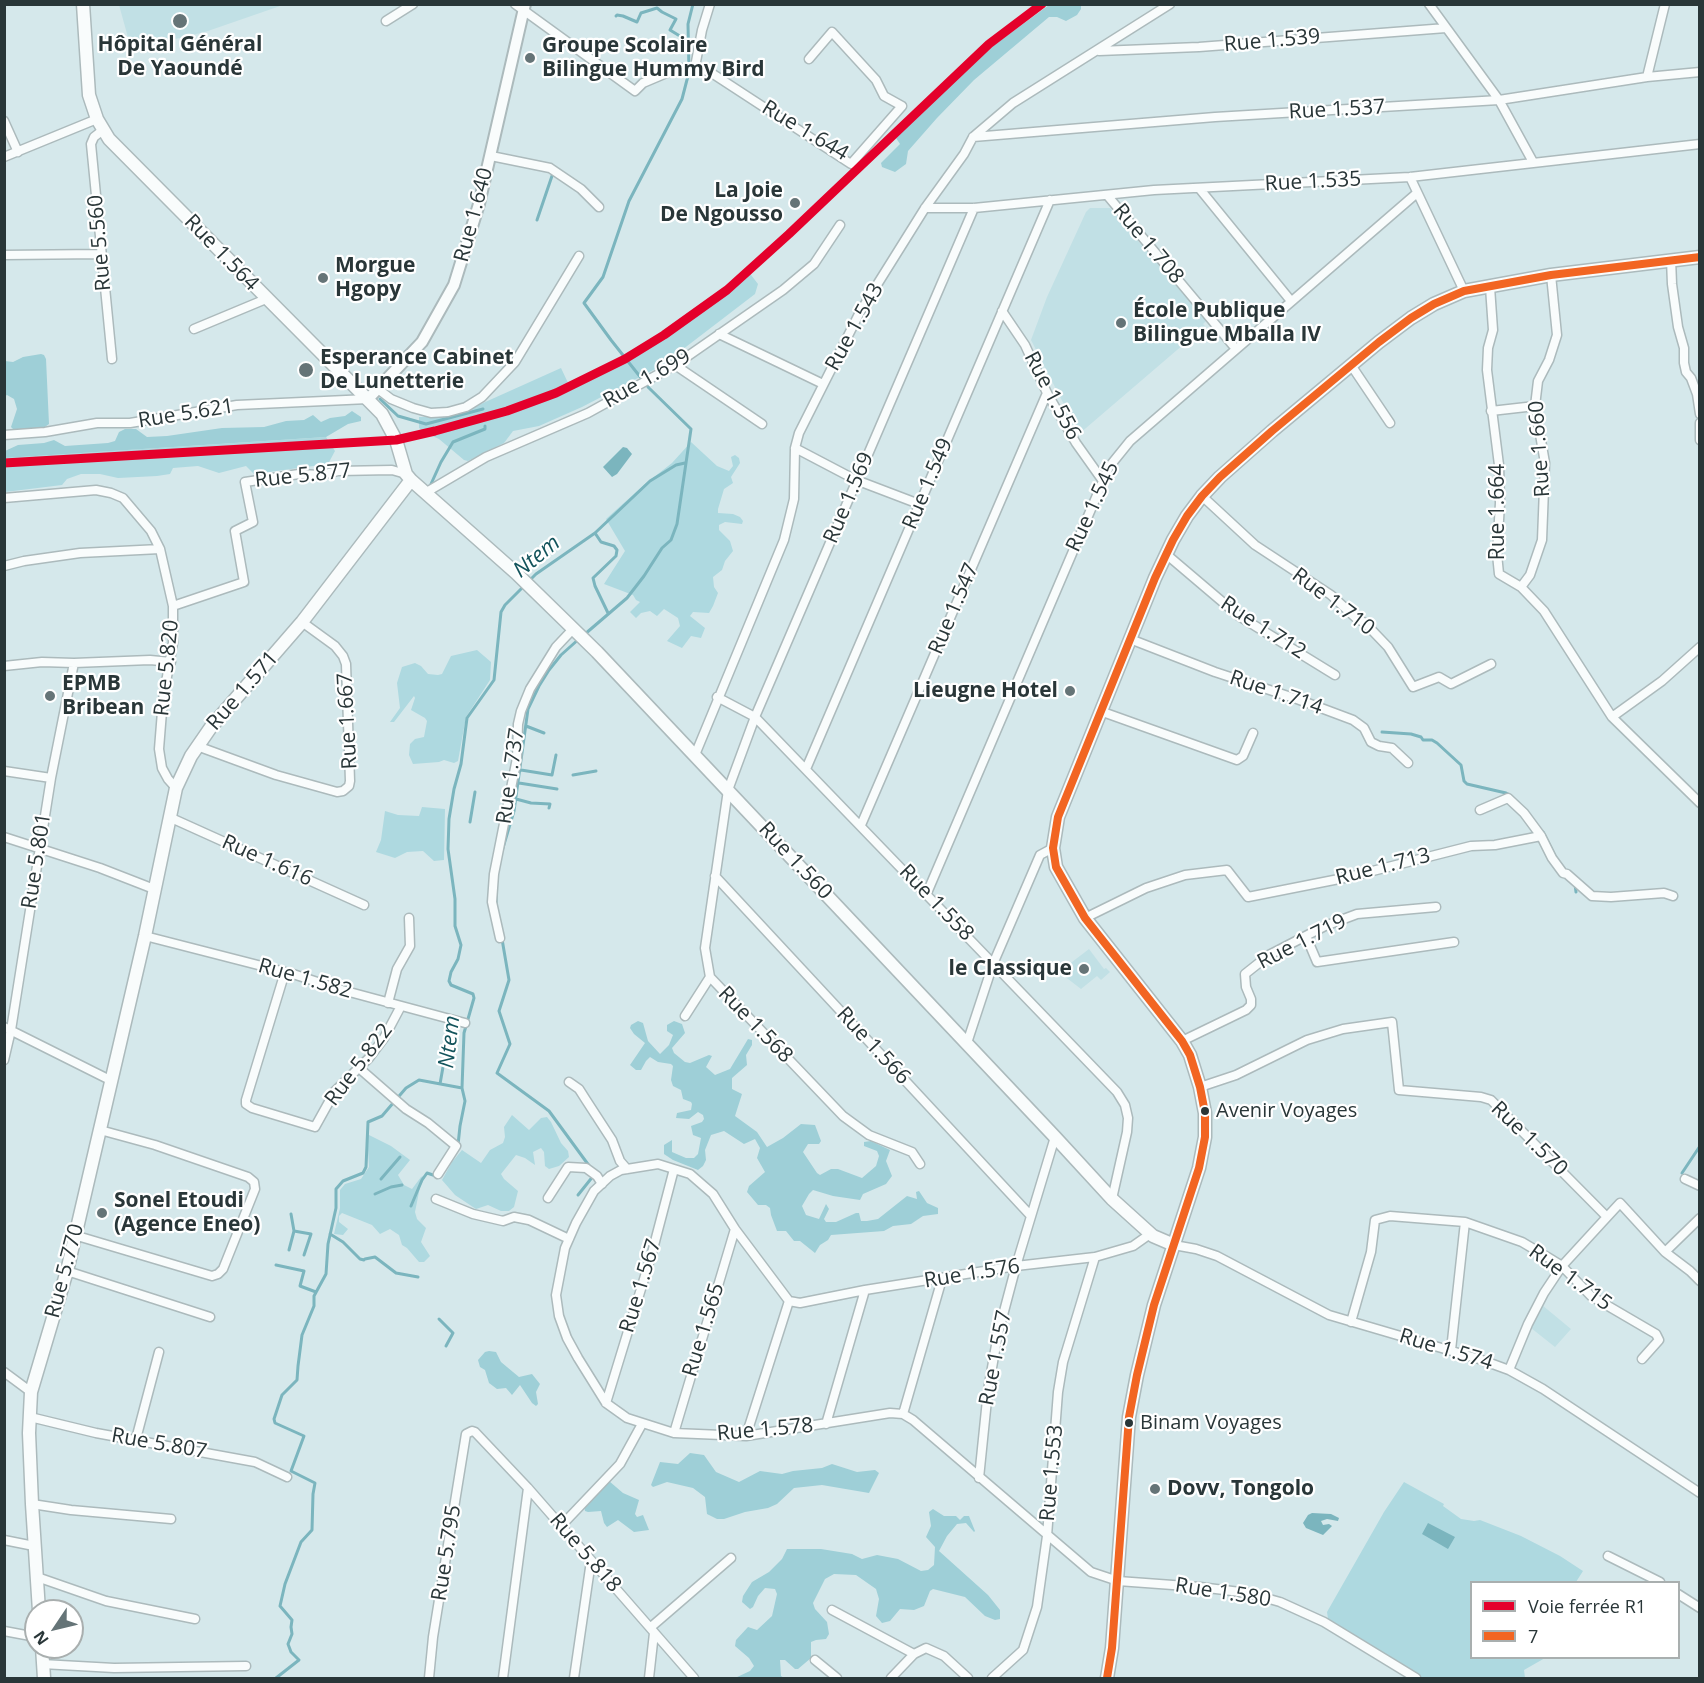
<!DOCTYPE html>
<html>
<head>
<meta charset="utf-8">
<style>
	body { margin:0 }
	#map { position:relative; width:1704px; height:1683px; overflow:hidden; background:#d5e8eb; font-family:"Open Sans",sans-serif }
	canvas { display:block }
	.frame { position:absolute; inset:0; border:6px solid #293638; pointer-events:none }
	.legend { position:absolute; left:1470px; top:1581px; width:210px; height:78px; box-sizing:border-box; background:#fff; border:2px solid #a9afaf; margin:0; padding:8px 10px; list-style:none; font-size:18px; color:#293638 }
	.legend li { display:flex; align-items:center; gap:12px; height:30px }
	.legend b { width:30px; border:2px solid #a9afaf }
	.north { position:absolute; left:24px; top:1599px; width:60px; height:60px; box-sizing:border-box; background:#fff; border:2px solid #a9afaf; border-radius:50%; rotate:235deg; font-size:16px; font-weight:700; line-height:24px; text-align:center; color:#293638 }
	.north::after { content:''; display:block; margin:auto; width:21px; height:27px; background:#657477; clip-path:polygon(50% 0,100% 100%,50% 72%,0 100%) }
</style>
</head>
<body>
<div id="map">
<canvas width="1704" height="1683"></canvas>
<div class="frame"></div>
<ul class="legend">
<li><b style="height:8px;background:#e4002b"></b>Voie ferrée R1</li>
<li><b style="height:8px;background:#f26522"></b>7</li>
</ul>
<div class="north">N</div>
</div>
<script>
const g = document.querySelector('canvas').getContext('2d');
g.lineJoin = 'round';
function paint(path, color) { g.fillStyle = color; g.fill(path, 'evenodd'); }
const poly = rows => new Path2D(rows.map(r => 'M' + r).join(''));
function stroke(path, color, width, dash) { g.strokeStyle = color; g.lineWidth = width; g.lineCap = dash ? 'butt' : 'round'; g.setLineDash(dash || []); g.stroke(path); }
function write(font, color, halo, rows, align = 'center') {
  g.font = font + ' "Open Sans",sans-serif'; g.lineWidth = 4.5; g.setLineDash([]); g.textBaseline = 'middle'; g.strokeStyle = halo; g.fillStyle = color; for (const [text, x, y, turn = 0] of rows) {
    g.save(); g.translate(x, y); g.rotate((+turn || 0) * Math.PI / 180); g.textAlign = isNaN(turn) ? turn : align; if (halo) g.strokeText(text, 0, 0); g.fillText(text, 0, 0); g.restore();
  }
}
const built = poly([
	[119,5,119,4,283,5,205,32,128,50,129,41],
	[1090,208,1110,208,1206,321,1203,324,1205,326,1079,434,1031,340,1047,297,1086,212],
	[1089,949,1104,969,1106,968,1110,972,1101,980,1097,976,1081,989,1059,972],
	[1542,1305,1571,1329,1555,1347,1531,1328]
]);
const green = poly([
	[748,271,758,284,755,294,661,366,582,407,539,426,513,431,504,443,468,461,464,460,439,439,426,433,419,428,419,417,438,417,463,412,561,368,570,387,588,379,625,359,664,335,727,290],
	[326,437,335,451,328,464,254,474,246,466,219,473,198,466,173,468,170,474,157,476,118,478,100,474,81,474,67,479,62,485,5,492,5,458],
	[691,442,717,466,729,471,733,466,731,457,735,455,739,458,740,463,731,477,733,483,724,489,718,509,718,513,733,514,740,517,743,521,742,524,725,522,719,525,719,530,730,541,733,551,725,561,722,570,713,577,714,587,718,593,713,606,709,613,693,612,690,616,705,628,701,638,691,636,682,648,667,641,680,626,678,618,664,609,657,616,650,611,641,613,636,618,630,612,640,602,636,600,633,595,604,584,625,551,606,519,645,484,672,463],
	[477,650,491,662,490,680,466,717,458,761,454,763,444,760,439,762,413,764,409,755,410,744,415,739,424,737,427,721,425,718,411,710,415,698,414,696,394,722,390,722,400,708,397,683,402,667,415,663,421,666,428,674,438,675,442,674,451,656],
	[422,807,445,809,444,860,434,861,423,851,407,852,395,858,376,852,381,840,385,811,398,815,419,816],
	[512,1115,529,1130,541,1118,547,1117,551,1122,561,1143,568,1151,569,1157,559,1166,549,1169,545,1166,544,1152,541,1148,533,1152,535,1165,525,1158,516,1155,501,1174,504,1179,518,1191,514,1207,509,1211,501,1211,488,1205,476,1209,455,1195,442,1180,452,1162,462,1150,481,1163,490,1150,503,1143,505,1137,504,1127],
	[367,1134,391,1146,410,1160,398,1175,404,1185,412,1189,421,1177,426,1175,420,1187,415,1212,417,1219,426,1228,421,1242,430,1256,424,1262,419,1262,407,1248,402,1245,399,1235,390,1229,380,1234,372,1225,342,1213,339,1216,339,1222,348,1229,343,1235,334,1234,340,1208,340,1190,345,1184,361,1179,369,1167],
	[1404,1482,1444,1504,1443,1506,1461,1519,1474,1521,1480,1520,1521,1536,1560,1556,1583,1571,1576,1582,1472,1582,1472,1658,1545,1658,1524,1670,1525,1678,1417,1678,1329,1625,1327,1612,1384,1512]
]);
const forest = poly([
	[1049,5,1081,5,1081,9,1077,15,1066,21,1057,17,1049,17,974,80,937,118,908,151,906,164,895,172,882,167,881,163,900,144,896,138,900,133,993,46],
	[41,354,44,355,46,359,49,424,42,429,13,429,11,427,17,409,14,399,7,395,5,396,5,361,13,362,23,357],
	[352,411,361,417,361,421,348,424,326,437,5,458,5,451,18,445,44,443,54,440,65,446,108,443,115,441,119,432,125,429,136,429,147,437,167,436,222,428,264,427,286,421,304,420,313,415,321,422,330,418,345,416],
	[638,1021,643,1023,648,1041,660,1054,669,1045,673,1035,667,1031,667,1025,674,1021,682,1024,685,1033,672,1048,674,1053,685,1062,690,1063,709,1055,712,1056,706,1067,715,1075,730,1069,748,1039,752,1040,752,1045,746,1055,747,1065,732,1078,732,1089,742,1094,735,1116,757,1132,767,1147,783,1138,801,1124,815,1125,821,1141,819,1144,808,1144,803,1152,817,1173,820,1175,831,1169,838,1169,862,1178,876,1166,879,1156,877,1151,864,1146,864,1142,871,1141,890,1150,886,1161,892,1176,886,1184,863,1194,860,1200,833,1196,813,1190,809,1194,802,1206,806,1215,819,1219,826,1204,829,1209,824,1219,826,1222,836,1222,856,1213,859,1213,861,1221,867,1221,878,1219,907,1196,917,1199,916,1192,919,1191,927,1203,938,1208,938,1214,923,1216,911,1224,893,1226,884,1231,831,1235,828,1240,820,1245,815,1253,800,1241,794,1241,786,1231,777,1231,771,1215,770,1208,766,1205,758,1205,747,1192,749,1186,765,1172,757,1158,760,1148,755,1139,744,1144,724,1131,711,1135,705,1150,706,1160,703,1166,698,1170,673,1160,664,1154,664,1145,672,1140,672,1152,686,1158,694,1158,698,1154,701,1138,693,1135,691,1126,702,1122,704,1119,703,1115,698,1112,689,1119,676,1118,677,1113,691,1110,692,1104,691,1102,683,1099,681,1090,673,1086,671,1080,673,1066,671,1064,658,1062,650,1057,646,1061,641,1070,636,1070,630,1065,645,1043,634,1034,630,1028,631,1025],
	[489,1351,496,1352,501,1362,519,1377,532,1374,540,1384,536,1392,538,1404,536,1406,532,1403,520,1385,512,1395,506,1388,497,1389,489,1383,485,1370,480,1367,478,1360,485,1352],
	[690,1453,704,1455,716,1472,739,1482,760,1471,782,1474,793,1471,822,1468,832,1464,857,1472,875,1470,879,1473,869,1493,822,1485,794,1488,777,1504,768,1508,745,1512,724,1519,717,1519,707,1514,705,1497,693,1488,667,1482,653,1487,651,1485,660,1462,678,1464],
	[609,1481,623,1493,639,1500,635,1514,637,1517,643,1515,649,1530,634,1532,618,1520,607,1527,604,1523,601,1511,588,1512,585,1511,584,1506],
	[933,1509,944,1516,956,1516,960,1520,964,1516,969,1516,975,1531,974,1532,966,1523,957,1524,947,1536,939,1551,988,1595,1000,1610,1000,1619,995,1620,985,1616,965,1597,933,1589,930,1591,924,1606,914,1610,900,1609,890,1621,882,1623,876,1616,879,1599,876,1589,856,1575,834,1574,825,1579,813,1603,815,1609,827,1622,829,1634,826,1639,816,1640,811,1642,811,1658,798,1669,795,1669,785,1660,780,1660,781,1676,784,1678,765,1678,762,1677,756,1678,735,1678,750,1671,754,1666,749,1658,735,1646,736,1640,748,1627,757,1630,772,1616,777,1594,775,1589,765,1588,758,1596,753,1607,750,1609,742,1602,743,1596,752,1582,769,1572,782,1559,787,1549,821,1549,852,1554,862,1559,877,1555,898,1559,921,1571,928,1570,934,1565,935,1547,926,1537,931,1526,929,1512]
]);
const water = poly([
	[623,447,627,448,632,454,617,474,612,477,603,467],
	[1312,1513,1331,1514,1339,1518,1338,1521,1327,1519,1321,1521,1323,1525,1329,1524,1332,1526,1323,1535,1306,1528,1303,1523,1308,1515],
	[1428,1523,1455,1537,1448,1549,1422,1534]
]);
const stream = poly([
	[616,16,617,15,623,16,637,22,641,13,657,8,662,12,676,19,670,30,688,41],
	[537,220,553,173],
	[380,399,398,416,426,424,483,409],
	[431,484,441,462,453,442,485,429,485,426],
	[595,533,601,542,614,546,617,550,616,556,593,578,595,586,608,613],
	[529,581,536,574,595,533,650,481,676,465,685,463],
	[585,634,627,598,644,576,662,548,671,540,677,524,691,429,649,388,611,340,584,303,603,277,629,201,682,99,689,72,688,24,693,4],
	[526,726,544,733],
	[1382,732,1411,734,1421,737,1423,740,1432,740,1437,743,1461,765,1464,781,1467,784,1506,793,1511,796],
	[521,770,552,775,556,755],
	[573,775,596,771],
	[519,783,557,789],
	[516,799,531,803,550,804,549,808],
	[470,822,475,792],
	[1543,832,1559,864],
	[502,851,514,811,528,709,539,686,549,670,561,655,580,638],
	[1575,884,1576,892],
	[496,903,496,889],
	[502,939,509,980,499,1011,510,1044,497,1073,549,1111,590,1167],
	[440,1084,446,1050],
	[458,1145,460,1126,465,1101,462,1088],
	[1682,1173,1700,1146],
	[381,1179,400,1157],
	[375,1194,391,1187,402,1185],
	[578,1195,594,1175],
	[411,1206,422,1180,427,1173,436,1176],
	[294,1231,311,1234,304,1255],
	[330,1234,343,1242,360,1259,364,1260],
	[289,1250,294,1231,291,1214],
	[365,1259,375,1257,396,1273,418,1277],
	[276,1265,304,1271,300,1286,316,1292],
	[439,1319,453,1333,446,1346],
	[276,1678,299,1660,291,1652,288,1644,292,1634,291,1627,292,1620,280,1606,285,1584,301,1542,312,1530,313,1494,315,1483,291,1471,304,1436,275,1423,274,1419,282,1395,297,1380,298,1366,302,1335,314,1306,314,1296,326,1274,328,1244,336,1208,336,1189,343,1181,363,1173,366,1167,368,1122,382,1116,406,1088,419,1080,462,1088,464,1033,474,998,473,994,451,985,449,981,451,972,458,959,461,945,455,926,455,899,448,849,449,819,454,789,461,764,467,718,494,680,501,612,505,605,524,586]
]);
const minor = poly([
	[515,4,635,91,643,83,676,69,695,67,710,72,851,164,902,106,884,96,876,80,832,32,809,59],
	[1429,4,1499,100,1533,162],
	[386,21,413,4],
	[1099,51,1199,47,1446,28],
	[695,67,702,30,710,4],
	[1647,77,1665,4],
	[4,121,18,152],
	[103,130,94,137,91,144,112,359],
	[973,137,1215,117,1499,100,1647,77,1700,72],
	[491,156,550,168,581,189,599,207],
	[4,157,97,119],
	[1410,177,1464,291],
	[1199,188,1291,301],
	[1107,195,1236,349],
	[925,208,974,208,1154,190,1410,177,1700,144],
	[4,255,101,254],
	[1671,259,1672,284,1678,327,1684,348,1684,363,1686,372,1691,378,1697,394,1700,414],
	[1490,287,1493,330,1488,348,1487,370,1499,465,1500,503,1497,554,1499,574,1521,587,1544,611,1612,717,1700,803],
	[1002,311,1025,345,1047,393,1076,443,1103,481],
	[194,329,266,299],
	[719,334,823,384],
	[675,365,762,424],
	[1351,365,1390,423],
	[378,389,391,399,413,408,431,413,448,412,466,407,482,397,515,362,579,256],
	[1491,411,1535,406],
	[1700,423,1700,440],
	[4,435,45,432,97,423,130,423,237,405,368,399],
	[795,448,856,480,919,504],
	[425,493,486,457,588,413,675,365,783,290,814,264,840,225],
	[1202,496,1255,545,1331,595,1356,618,1365,623,1388,647,1413,687,1439,677,1451,684,1491,664],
	[4,498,96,490,111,493,123,498,151,531,160,549,173,606,173,643,163,699,159,749,162,768,168,779,176,788],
	[1166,554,1239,616,1335,675],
	[4,566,24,561,80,553,160,549],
	[1521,587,1530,575,1542,540,1545,463,1535,406,1538,381,1549,360,1557,335,1551,275],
	[173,606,244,582,235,531,253,522,245,482,299,474,321,475,338,471,392,470,406,474],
	[1130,639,1215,672,1297,699,1353,720,1364,728,1371,742,1379,746,1392,748,1408,763],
	[4,666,42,662,74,663,150,660,171,662],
	[717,697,755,717,1117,1092,1125,1105,1128,1118,1127,1132,1112,1199],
	[1100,711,1237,760,1243,756,1253,733],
	[1612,717,1662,681,1700,647],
	[197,746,276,775,337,792,343,791,349,786,350,781,346,664,343,656,335,646,302,622],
	[695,755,784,540,794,499,795,448,799,433,860,312,925,208,964,154,973,137,1013,103,1170,4],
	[806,769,1050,200],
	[4,771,51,778],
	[1480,810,1508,798,1524,813,1541,836],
	[169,817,364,905],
	[861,825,1047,393],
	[4,837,100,868,154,889],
	[715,876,1031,1216],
	[927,893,1109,467,1130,441,1417,193],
	[1085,918,1146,888,1185,875,1227,870,1248,897,1349,877,1471,846,1495,845,1541,836,1552,858,1563,873,1567,874,1592,896,1611,897,1664,893,1673,896],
	[145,936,293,974,342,990,465,1023],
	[1306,936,1317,962,1454,942],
	[500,938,492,902,494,874,517,758,518,724,521,711,530,689,556,647,573,629],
	[285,972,246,1100,246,1104,252,1108,315,1127,335,1091,369,1058,384,1038,401,1006],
	[388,1003,397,969,410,946,409,918],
	[685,1016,710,977],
	[4,1027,112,1081],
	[1182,1041,1246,1010,1251,1005,1251,999,1246,987,1245,974,1269,955,1325,926,1357,914,1436,907],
	[967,1043,993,964,1040,855,1053,848],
	[4,1060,11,1030,51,778,74,663],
	[359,1068,406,1109,428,1123,456,1146,438,1174],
	[569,1082,579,1089,586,1100,612,1140,620,1161,627,1169],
	[1200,1087,1236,1075,1307,1040,1343,1029,1392,1022,1399,1090,1481,1097,1491,1100,1607,1217,1620,1203,1665,1252,1690,1271,1700,1281],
	[920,1164,912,1152,869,1135,843,1116,710,977,705,948,728,790,755,717,974,208],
	[1685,1179,1700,1186],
	[548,1198,568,1167,586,1168,597,1176,602,1184],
	[436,1199,473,1214,503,1221,514,1217,529,1220,569,1239],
	[74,1235,212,1276,218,1274,223,1269,255,1189,254,1182,248,1177,155,1145,100,1130],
	[1174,1245,1196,1249,1217,1256,1329,1315,1479,1359,1509,1370,1543,1389,1700,1493],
	[1665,1252,1700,1218],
	[67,1271,210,1317],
	[789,1301,735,1229,713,1194,690,1174,658,1164,621,1170,610,1176,594,1191,576,1223,565,1248,556,1295,559,1316,567,1338,578,1358,606,1403,627,1418,674,1433,746,1436,890,1413,903,1414,913,1420,1091,1572,1118,1581,1200,1587,1248,1593,1280,1602,1324,1622,1416,1678],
	[789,1301,800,1303,865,1290,1016,1266,1095,1257,1133,1246,1150,1234],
	[1351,1322,1371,1252,1375,1220,1390,1216,1465,1222,1522,1242,1549,1258,1562,1266,1591,1296,1656,1334,1659,1340,1642,1359],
	[1451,1350,1465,1222],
	[1509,1370,1528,1324,1544,1293,1562,1266,1607,1217],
	[4,1372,31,1392],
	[606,1403,652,1253,674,1169],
	[903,1414,942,1279],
	[30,1417,96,1433,255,1462,287,1477],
	[826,1424,865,1290],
	[674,1433,735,1229],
	[746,1436,789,1301],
	[136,1439,159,1352],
	[979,1478,988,1390,998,1334,1016,1266,1055,1137],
	[32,1504,71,1510,171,1519],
	[561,1526,620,1464,642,1424],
	[4,1540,34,1546],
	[1608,1556,1660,1582],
	[37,1577,106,1601,195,1619],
	[1678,1594,1700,1608],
	[832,1610,914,1654],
	[651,1627,731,1558],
	[4,1631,36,1637],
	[815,1660,837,1678],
	[42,1664,114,1668,246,1666],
	[429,1678,433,1637,466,1434,472,1431,475,1432,528,1488,694,1678],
	[503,1678,528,1488],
	[574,1678,591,1561],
	[649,1678,654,1633],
	[891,1678,914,1654,926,1648,944,1656,968,1678],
	[992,1678,1023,1650,1037,1607,1047,1536,1058,1392,1063,1362,1095,1257]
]);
const tertiary = poly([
	[368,399,422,342,454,285,479,204,525,4]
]);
const secondary = poly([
	[83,4,89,95,97,119,109,139,382,414,396,440,406,474,411,480,516,573,597,652,1055,1137,1112,1199,1153,1236,1174,1245],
	[39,1611,32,1504,29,1433,31,1392,67,1271,145,936,176,788,191,756,211,727,302,622,411,480],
	[42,1647,44,1678],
	[1107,1678,1112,1648,1129,1417,1137,1375,1154,1305,1199,1168,1205,1137,1205,1113,1200,1087,1190,1055,1182,1041,1085,918,1056,867,1053,848,1058,817,1155,578,1173,540,1187,516,1202,496,1220,477,1272,431,1379,342,1411,318,1434,304,1464,291,1551,275,1700,257]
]);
const bus1 = poly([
	[1107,1678,1112,1648,1129,1417,1137,1375,1154,1305,1199,1168,1205,1137,1205,1113,1200,1087,1190,1055,1182,1041,1085,918,1056,867,1053,848,1058,817,1155,578,1173,540,1187,516,1202,496,1220,477,1272,431,1379,342,1411,318,1434,304,1464,291,1551,275,1700,257]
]);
const rail1 = poly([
	[4,463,396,440,435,431,507,411,556,393,625,359,664,335,727,290,789,234,989,44,1042,4]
]);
const markers = [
	[180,21,8,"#657477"],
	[530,58,6,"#657477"],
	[795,203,6,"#657477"],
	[323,278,6,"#657477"],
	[1121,323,6,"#657477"],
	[306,370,8,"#657477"],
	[1070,691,6,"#657477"],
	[50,696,6,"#657477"],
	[1084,969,6,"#657477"],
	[1205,1111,5,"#293638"],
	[102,1213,6,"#657477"],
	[1129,1423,5,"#293638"],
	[1155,1489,6,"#657477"]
];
const busNames = [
	["Avenir Voyages",1216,1111],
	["Binam Voyages",1140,1423]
];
const streetNames = [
	["Rue 1.539",1272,41,-5],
	["Rue 1.537",1337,110,-3],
	["Rue 1.644",805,131,31],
	["Rue 1.535",1313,182,-3],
	["Rue 1.640",474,215,-75],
	["Rue 5.560",100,243,-95],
	["Rue 1.708",1148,244,50],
	["Rue 1.564",221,253,46],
	["Rue 1.543",855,327,-61],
	["Rue 1.699",647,379,-30],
	["Rue 1.556",1052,396,62],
	["Rue 5.621",186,414,-9],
	["Rue 1.660",1540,449,-94],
	["Rue 5.877",303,476,-6],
	["Rue 1.549",928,484,-67],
	["Rue 1.569",849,498,-67],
	["Rue 1.545",1093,507,-65],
	["Rue 1.664",1498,512,-90],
	["Rue 1.710",1333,602,37],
	["Rue 1.547",954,609,-67],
	["Rue 1.712",1263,628,33],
	["Rue 5.820",167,668,-84],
	["Rue 1.571",243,691,-49],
	["Rue 1.714",1276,693,19],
	["Rue 1.667",348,721,-93],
	["Rue 1.737",511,776,-82],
	["Rue 5.801",37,861,-81],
	["Rue 1.616",267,861,24],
	["Rue 1.560",795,861,47],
	["Rue 1.713",1383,867,-14],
	["Rue 1.558",936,903,46],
	["Rue 1.719",1302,942,-27],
	["Rue 1.582",305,979,16],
	["Rue 1.568",755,1025,46],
	["Rue 1.566",873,1046,47],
	["Rue 5.822",359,1065,-53],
	["Rue 1.570",1529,1139,44],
	["Rue 5.770",65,1271,-75],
	["Rue 1.576",972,1274,-9],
	["Rue 1.715",1570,1278,36],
	["Rue 1.567",641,1286,-73],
	["Rue 1.565",704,1330,-73],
	["Rue 1.574",1446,1350,17],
	["Rue 1.557",996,1358,-79],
	["Rue 1.578",765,1430,-5],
	["Rue 5.807",159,1444,10],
	["Rue 1.553",1052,1473,-85],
	["Rue 5.795",447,1553,-81],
	["Rue 5.818",585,1553,49],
	["Rue 1.580",1223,1593,9]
];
const poiNames = [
	["Hôpital Général",180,45,"center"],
	["De Yaoundé",180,69,"center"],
	["Groupe Scolaire",542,46],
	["Bilingue Hummy Bird",542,70],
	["La Joie",783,191,"right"],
	["De Ngousso",783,215,"right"],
	["Morgue",335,266],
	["Hgopy",335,290],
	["École Publique",1133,311],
	["Bilingue Mballa IV",1133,335],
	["Esperance Cabinet",320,358],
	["De Lunetterie",320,382],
	["EPMB",62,684],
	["Bribean",62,708],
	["Lieugne Hotel",1058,691,"right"],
	["le Classique",1072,969,"right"],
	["Sonel Etoudi",114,1201],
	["(Agence Eneo)",114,1225],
	["Dovv, Tongolo",1167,1489]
];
const waterNames = [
	["Ntem",537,557,-39],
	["Ntem",450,1042,-83]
];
paint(built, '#c1e0e5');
paint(green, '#aed9e0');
paint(forest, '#9ecfd7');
paint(water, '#7bb5be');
stroke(stream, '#7bb5be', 3);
stroke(minor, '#acbabc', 11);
stroke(tertiary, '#acbabc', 14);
stroke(secondary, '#acbabc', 15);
stroke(minor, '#f9fcfc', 8);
stroke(tertiary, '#f9fcfc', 10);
stroke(secondary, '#f9fcfc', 12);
stroke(bus1, '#f26522', 8);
stroke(rail1, '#e4002b', 9);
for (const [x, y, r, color] of markers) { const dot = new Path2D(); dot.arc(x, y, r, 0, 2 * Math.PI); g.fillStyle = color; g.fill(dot); stroke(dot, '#fff', 2); }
write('20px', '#293638', '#fff', busNames, 'left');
write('21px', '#293638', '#fff', streetNames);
write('bold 21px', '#293638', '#fff', poiNames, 'left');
write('italic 22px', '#13545c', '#fff', waterNames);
</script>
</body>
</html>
